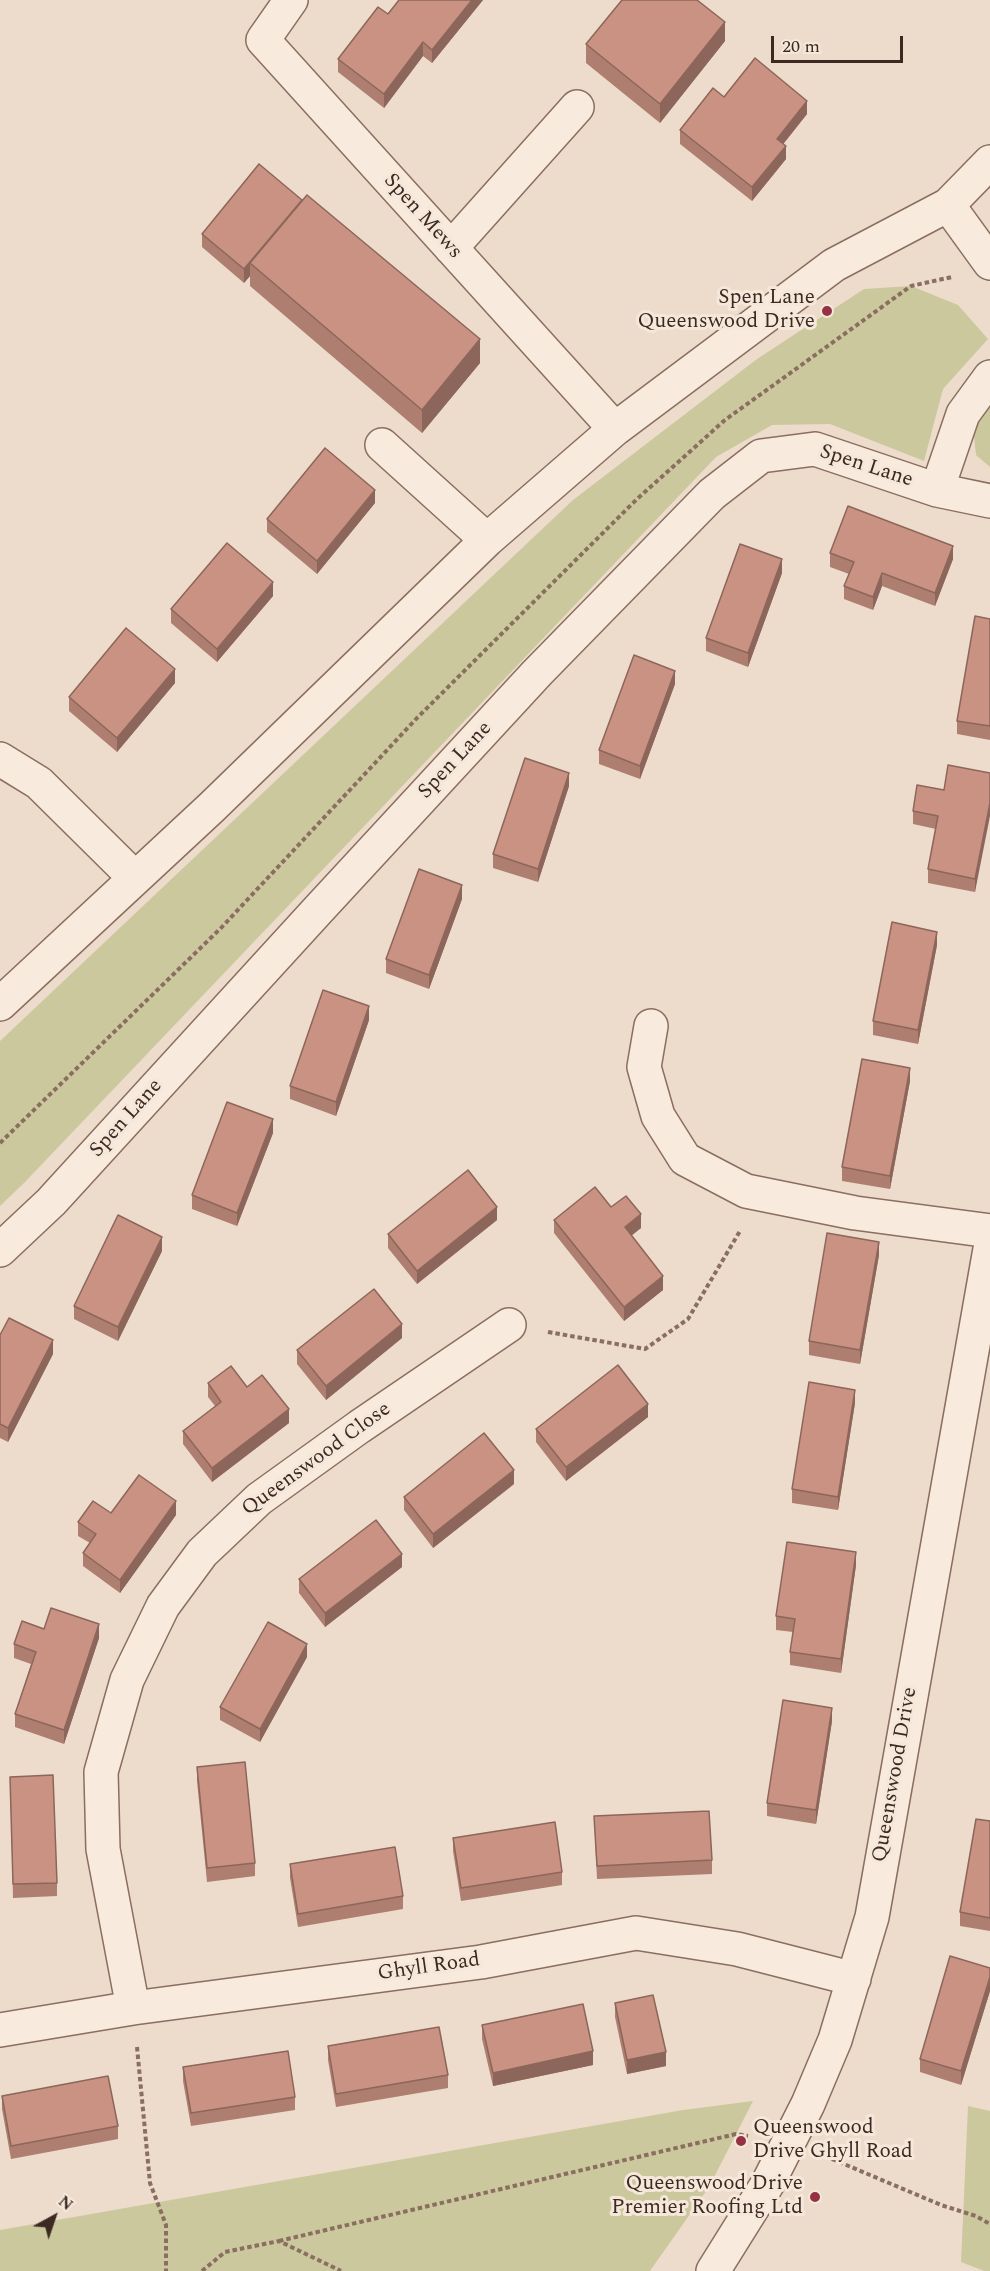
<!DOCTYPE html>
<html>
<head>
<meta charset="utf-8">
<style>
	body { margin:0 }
	#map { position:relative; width:990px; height:2271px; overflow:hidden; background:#eddccb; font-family:Spectral,serif }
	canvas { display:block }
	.north { position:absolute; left:24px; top:2187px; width:60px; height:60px; -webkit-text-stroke:4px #f5e8da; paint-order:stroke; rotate:40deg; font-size:16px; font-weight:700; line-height:24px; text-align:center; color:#3b2922 }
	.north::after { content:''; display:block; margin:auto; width:21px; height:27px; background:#3b2922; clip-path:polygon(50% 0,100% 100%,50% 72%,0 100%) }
	.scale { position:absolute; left:771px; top:36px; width:132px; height:27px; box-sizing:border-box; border:3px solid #3b2922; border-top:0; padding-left:8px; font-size:18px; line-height:21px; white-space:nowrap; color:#3b2922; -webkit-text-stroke:4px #f5e8da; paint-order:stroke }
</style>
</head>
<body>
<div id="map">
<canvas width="990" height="2271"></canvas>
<div class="north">N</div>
<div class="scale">20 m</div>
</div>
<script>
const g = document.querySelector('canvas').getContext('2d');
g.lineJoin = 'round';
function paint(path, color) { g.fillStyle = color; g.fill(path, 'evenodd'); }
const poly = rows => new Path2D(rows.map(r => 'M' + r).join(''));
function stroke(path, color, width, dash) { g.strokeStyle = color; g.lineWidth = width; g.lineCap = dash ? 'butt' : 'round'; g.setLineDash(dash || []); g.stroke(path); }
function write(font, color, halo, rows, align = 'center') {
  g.font = font + ' Spectral,serif'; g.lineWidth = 6; g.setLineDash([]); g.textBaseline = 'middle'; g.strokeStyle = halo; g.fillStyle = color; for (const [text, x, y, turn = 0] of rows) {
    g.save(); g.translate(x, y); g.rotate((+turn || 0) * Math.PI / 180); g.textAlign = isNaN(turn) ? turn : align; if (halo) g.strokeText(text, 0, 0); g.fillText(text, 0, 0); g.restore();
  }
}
const green = poly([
	[911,286,958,305,988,339,943,389,924,461,830,424,772,425,716,457,25,1182,0,1206,0,1041,573,500,757,359,864,289],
	[990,403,990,467,976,455,974,436,980,416],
	[753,2101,709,2187,650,2271,0,2271,0,2230,683,2110],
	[968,2106,990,2111,990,2271,984,2271,961,2262]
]);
const path = poly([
	[0,1143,221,928,417,718,637,499,725,420,911,286,952,277],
	[548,1332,645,1349,688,1319,740,1231],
	[137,2047,150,2183,166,2225,166,2271],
	[825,2156,941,2205,976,2216,990,2224],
	[279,2241,736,2134,748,2136],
	[202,2271,225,2252,279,2241,341,2271]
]);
const minor = poly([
	[291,0,263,40,615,429],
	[948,205,990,263],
	[451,248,577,107],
	[382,445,487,540],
	[937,490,963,414,990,377],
	[0,759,39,783,135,878],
	[0,1004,212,807,487,540,615,429,834,265,948,205,990,162],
	[651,1026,644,1067,658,1116,685,1159,746,1191,855,1213,990,1231],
	[0,1250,51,1202,318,910,537,673,712,494,761,456,815,449,937,490,990,501],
	[133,2008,103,1849,101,1772,127,1680,163,1606,202,1553,259,1499,359,1427,509,1325],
	[0,2030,133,2008,481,1962,636,1933,737,1949,854,1979],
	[713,2271,768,2183,808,2104,835,2040,872,1917,990,1249]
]);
const wall = poly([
	[399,0,483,0,432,63,423,56,384,108,338,72,338,59,388,14],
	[725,41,660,123,586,63,586,44],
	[724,97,807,114,783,144,786,159,752,201,680,144,680,130],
	[202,234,480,363,422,433,250,286,250,276,244,283,202,247],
	[375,503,317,574,267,532,267,519],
	[830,553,953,559,935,606,882,586,873,610,844,599,844,586,849,574,830,567],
	[782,573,748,667,706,651,706,638],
	[273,596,217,662,171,623,171,609],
	[990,619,990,740,957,734,957,721],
	[175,683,117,752,69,711,69,697],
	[675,684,640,779,599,764,599,750],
	[990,773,975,892,928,883,928,869,936,829,913,824,913,811,944,790],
	[569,786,538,882,493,868,493,854],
	[462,899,429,989,386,973,386,959],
	[937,945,918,1044,873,1035,873,1021],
	[369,1020,336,1116,290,1099,290,1086],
	[910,1081,890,1189,842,1181,842,1167],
	[273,1133,237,1226,192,1209,192,1195],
	[611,1207,641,1228,631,1235,663,1290,624,1321,554,1233,554,1220],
	[497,1220,417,1284,388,1248,388,1234],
	[162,1251,118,1341,74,1319,74,1306],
	[879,1255,860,1364,809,1355,809,1341],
	[0,1335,53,1354,8,1442,0,1438],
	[402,1338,326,1400,297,1364,297,1350],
	[208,1383,247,1387,289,1423,212,1482,183,1444,183,1431,215,1406,208,1397],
	[855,1403,838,1510,792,1503,792,1489],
	[648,1417,566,1481,536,1442,536,1429],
	[514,1484,433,1548,404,1510,404,1497],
	[111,1513,176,1515,120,1593,83,1566,83,1553,90,1543,78,1536,78,1522],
	[856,1565,841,1673,790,1665,790,1652,793,1632,776,1630,776,1616],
	[402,1567,325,1627,299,1593,299,1579],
	[44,1629,99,1638,64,1744,15,1727,15,1714,31,1664,14,1658,14,1644],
	[307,1657,260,1742,220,1720,220,1707],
	[832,1721,816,1824,767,1816,767,1803],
	[197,1767,255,1863,255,1876,207,1882,197,1781],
	[10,1777,57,1883,57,1896,13,1898],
	[594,1816,712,1860,712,1874,597,1879],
	[990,1821,990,1931,960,1926,960,1912],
	[453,1838,562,1872,562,1885,461,1901,453,1851],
	[290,1864,403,1896,403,1909,298,1927,290,1878],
	[990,1968,990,1991,961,2085,920,2072,920,2059],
	[615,2003,666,2066,627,2074,615,2017],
	[482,2025,593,2065,493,2086,482,2039],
	[328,2046,448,2075,448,2088,336,2107,328,2060],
	[183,2067,295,2097,295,2110,191,2126,183,2081],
	[2,2096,118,2126,118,2139,11,2159,2,2109]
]);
const shadedWall = poly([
	[472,0,483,0,432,63,432,50],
	[725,22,725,41,660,123,660,104],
	[423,42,423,56,384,108,384,94],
	[807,101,807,114,777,152,777,139],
	[786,146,786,159,752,201,752,187],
	[302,200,250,263,250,276,244,283,244,269],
	[480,339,480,363,422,433,422,410],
	[375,490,375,503,317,574,317,561],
	[953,546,953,559,935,606,935,593],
	[782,559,782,573,748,667,748,653],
	[882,573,882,586,873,610,873,597],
	[273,582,273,596,217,662,217,649],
	[175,669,175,683,117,752,117,738],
	[675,671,675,684,640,779,640,766],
	[569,773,569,786,538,882,538,869],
	[990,803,990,816,975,892,975,879],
	[462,885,462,899,429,989,429,975],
	[937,932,937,945,918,1044,918,1030],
	[369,1006,369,1020,336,1116,336,1102],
	[910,1068,910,1081,890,1189,890,1176],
	[273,1119,273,1133,237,1226,237,1213],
	[497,1207,497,1220,417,1284,417,1271],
	[641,1214,641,1228,625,1241,625,1227],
	[162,1237,162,1251,118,1341,118,1327],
	[879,1242,879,1255,860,1364,860,1350],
	[663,1276,663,1290,624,1321,624,1307],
	[402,1324,402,1338,326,1400,326,1386],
	[53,1340,53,1354,8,1442,8,1428],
	[855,1390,855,1403,838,1510,838,1497],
	[648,1404,648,1417,566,1481,566,1467],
	[289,1409,289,1423,212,1482,212,1468],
	[514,1470,514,1484,433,1548,433,1534],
	[176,1501,176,1515,120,1593,120,1580],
	[856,1552,856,1565,841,1673,841,1659],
	[402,1554,402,1567,325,1627,325,1613],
	[99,1624,99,1638,64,1744,64,1730],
	[307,1644,307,1657,260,1742,260,1729],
	[832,1708,832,1721,816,1824,816,1810],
	[990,1977,990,1991,961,2085,961,2071],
	[593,2051,593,2065,493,2086,493,2073],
	[666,2052,666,2066,627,2074,627,2060]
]);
const building = poly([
	[399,0,472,0,432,50,423,42,384,94,338,59,378,7,388,14,399,0],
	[622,0,697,0,725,22,660,104,586,44,622,0],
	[755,58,807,101,777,139,786,146,752,187,680,130,713,88,724,97,755,58],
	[259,164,302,200,244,269,202,234,259,164],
	[307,195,480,339,422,410,250,263,307,195],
	[325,448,375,490,317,561,267,519,325,448],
	[848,506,953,546,935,593,882,573,873,597,844,586,854,562,830,553,848,506],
	[227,543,273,582,217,649,171,609,227,543],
	[740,544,782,559,748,653,706,638,740,544],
	[975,616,990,619,990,726,957,721,975,616],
	[126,628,175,669,117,738,69,697,126,628],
	[634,655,675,671,640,766,599,750,634,655],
	[525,758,569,773,538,869,493,854,525,758],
	[948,765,990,773,990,803,975,879,928,869,938,816,913,811,917,785,944,790,948,765],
	[419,869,462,885,429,975,386,959,419,869],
	[892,922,937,932,918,1030,873,1021,892,922],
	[323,990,369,1006,336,1102,290,1086,323,990],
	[862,1059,910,1068,890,1176,842,1167,862,1059],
	[227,1102,273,1119,237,1213,192,1195,227,1102],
	[468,1170,497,1207,417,1271,388,1234,468,1170],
	[595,1187,611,1207,626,1196,641,1214,625,1227,663,1276,624,1307,554,1220,595,1187],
	[118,1215,162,1237,118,1327,74,1306,118,1215],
	[827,1233,879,1242,860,1350,809,1341,827,1233],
	[374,1289,402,1324,326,1386,297,1350,374,1289],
	[9,1318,53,1340,8,1428,0,1424,0,1335,9,1318],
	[618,1365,648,1404,566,1467,536,1429,618,1365],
	[231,1366,247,1387,262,1375,289,1409,212,1468,183,1431,221,1402,208,1383,231,1366],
	[809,1382,855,1390,838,1497,792,1489,809,1382],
	[484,1433,514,1470,433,1534,404,1497,484,1433],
	[139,1475,176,1501,120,1580,83,1553,96,1534,78,1522,93,1501,111,1513,139,1475],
	[376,1520,402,1554,325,1613,299,1579,376,1520],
	[787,1542,856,1552,841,1659,790,1652,795,1619,776,1616,787,1542],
	[51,1608,99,1624,64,1730,15,1714,36,1652,14,1644,22,1621,44,1629,51,1608],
	[268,1622,307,1644,260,1729,220,1707,268,1622],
	[783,1700,832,1708,816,1810,767,1803,783,1700],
	[245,1762,255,1863,207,1868,197,1767,245,1762],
	[53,1775,57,1883,13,1884,10,1777,53,1775],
	[709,1811,712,1860,597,1866,594,1816,709,1811],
	[976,1819,990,1821,990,1918,960,1912,976,1819],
	[555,1822,562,1872,461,1888,453,1838,555,1822],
	[395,1847,403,1896,298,1914,290,1864,395,1847],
	[950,1956,990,1968,990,1977,961,2071,920,2059,950,1956],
	[653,1995,666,2052,627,2060,615,2003,653,1995],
	[583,2004,593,2051,493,2073,482,2025,583,2004],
	[439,2027,448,2075,336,2094,328,2046,439,2027],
	[288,2051,295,2097,191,2113,183,2067,288,2051],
	[108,2076,118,2126,11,2146,2,2096,108,2076]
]);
const markers = [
	[827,311,6,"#963145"],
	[741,2141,6,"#963145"],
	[815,2197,6,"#963145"]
];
const streetNames = [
	["Spen Mews",422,217,48],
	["Spen Lane",866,467,18],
	["Spen Lane",456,761,-47],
	["Spen Lane",127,1119,-48],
	["Queenswood Close",317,1460,-36],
	["Queenswood Drive",896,1775,-80],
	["Ghyll Road",429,1968,-8]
];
const poiNames = [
	["Spen Lane",815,299],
	["Queenswood Drive",815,323],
	["Queenswood",753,2129,"left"],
	["Drive Ghyll Road",753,2153,"left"],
	["Queenswood Drive",803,2185],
	["Premier Roofing Ltd",803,2209]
];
paint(green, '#ccc89e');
stroke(minor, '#8a6e5f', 36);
stroke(path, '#8a6e5f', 4, [4.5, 3]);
stroke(minor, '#f8ebde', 33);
paint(wall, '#ae7e70');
paint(shadedWall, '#8d665b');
paint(building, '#ca9282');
stroke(building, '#8d665b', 1.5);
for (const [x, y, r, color] of markers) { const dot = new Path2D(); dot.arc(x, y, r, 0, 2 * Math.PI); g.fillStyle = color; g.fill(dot); stroke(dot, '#f5e8da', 2); }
write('21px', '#3b2922', '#f5e8da', streetNames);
write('21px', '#3b2922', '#f5e8da', poiNames, 'right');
</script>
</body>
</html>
